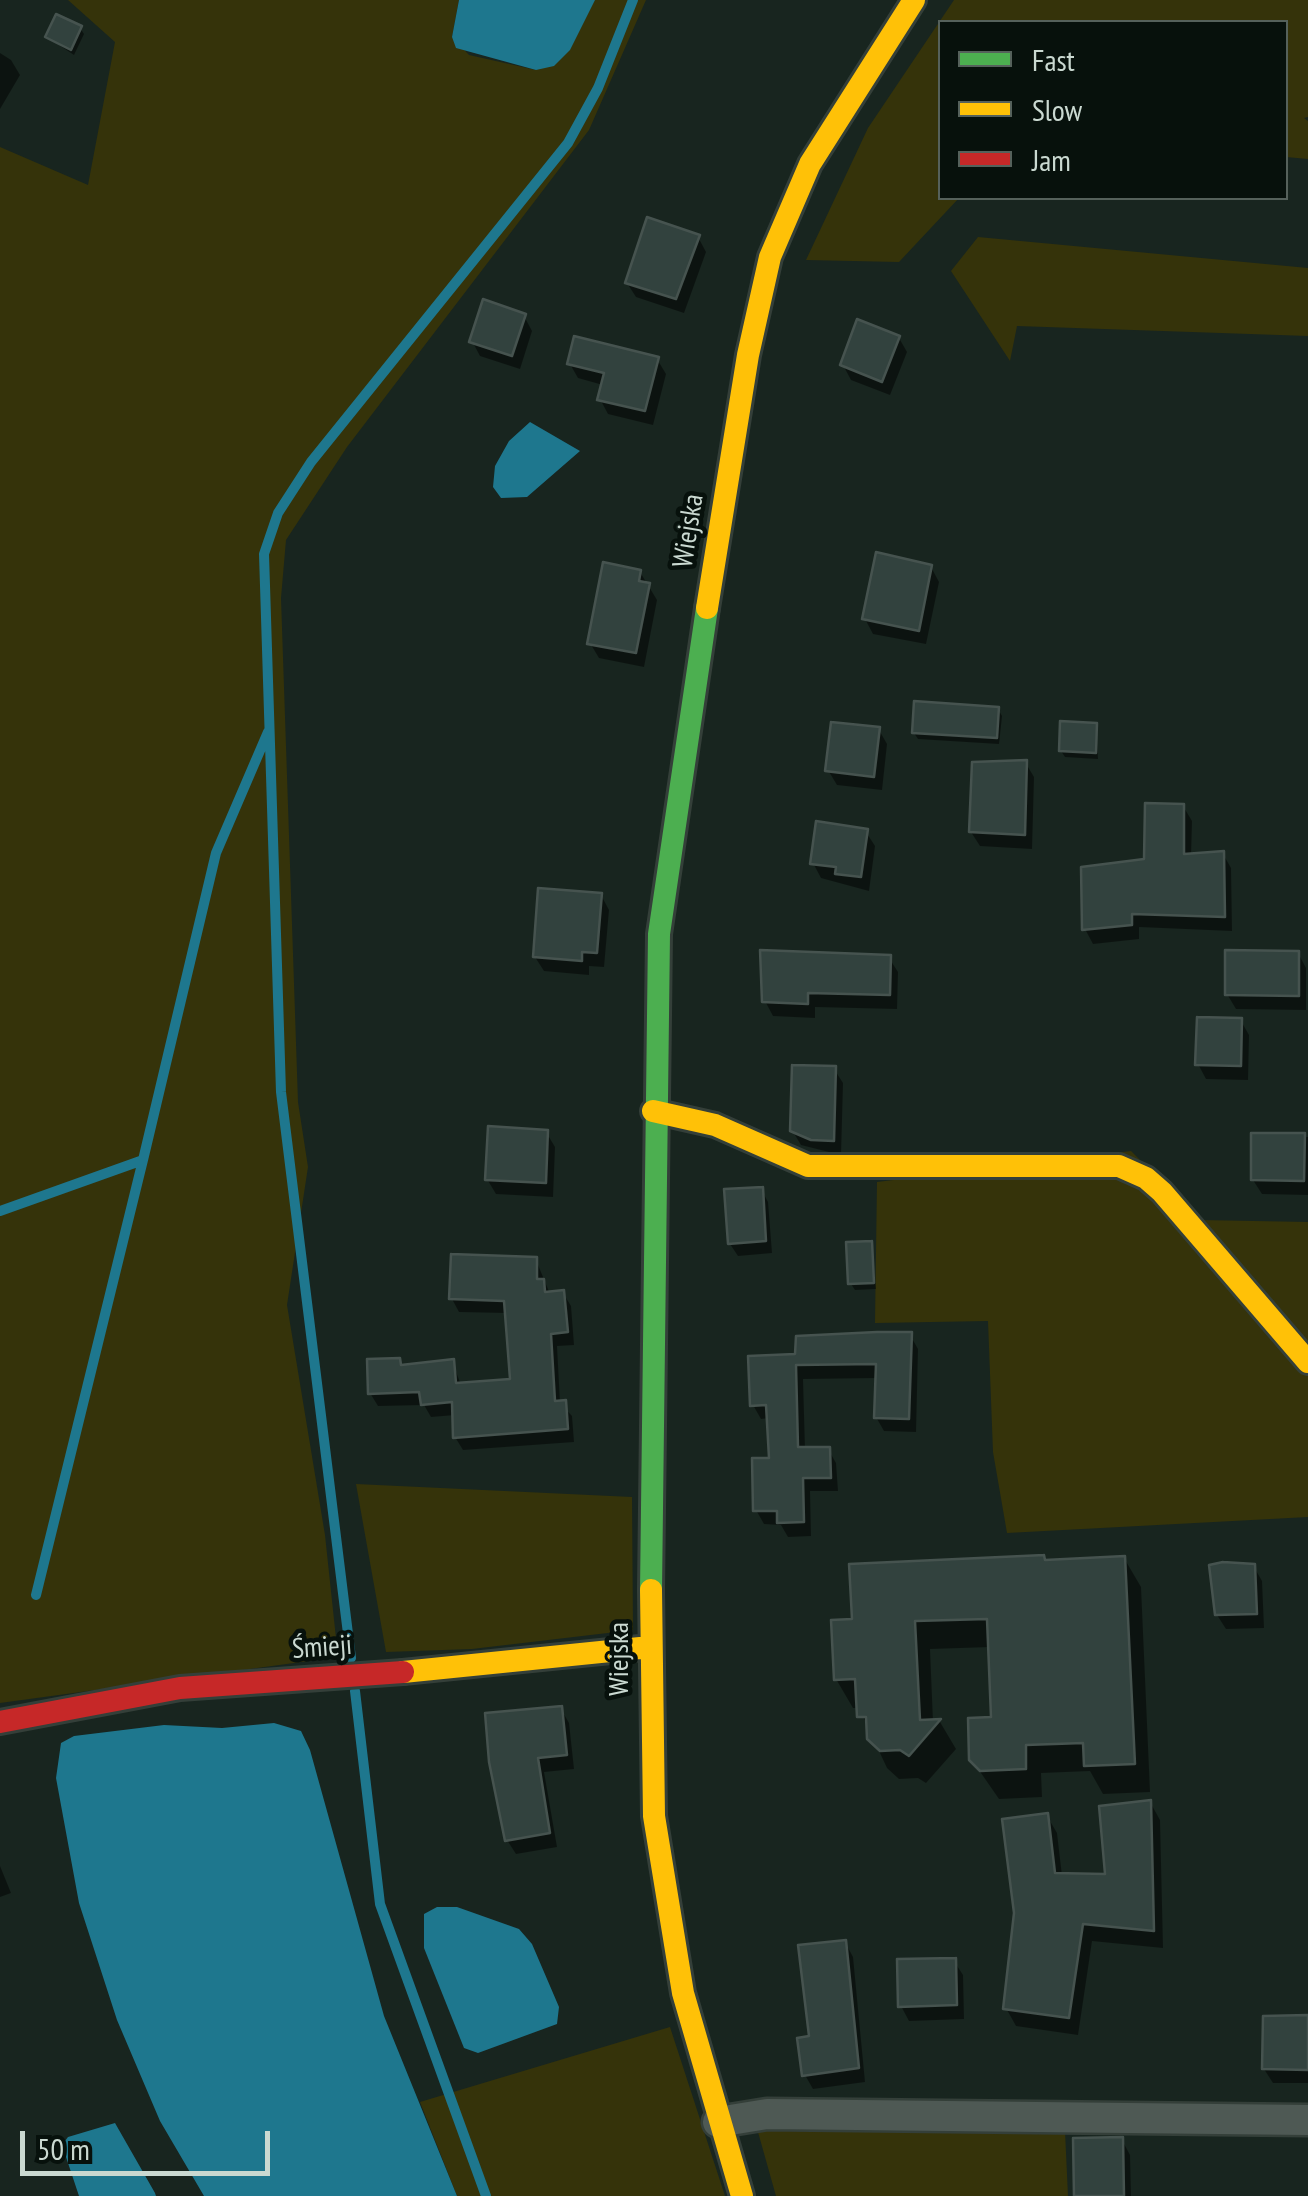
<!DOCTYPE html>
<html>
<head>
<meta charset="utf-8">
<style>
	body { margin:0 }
	#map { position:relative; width:1308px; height:2196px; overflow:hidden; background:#18251f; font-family:"PT Sans Narrow",sans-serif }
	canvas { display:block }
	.legend { position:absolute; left:938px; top:20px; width:350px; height:180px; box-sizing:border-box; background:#07110c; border:2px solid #55615b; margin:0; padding:12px 18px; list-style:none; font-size:30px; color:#cad9d1 }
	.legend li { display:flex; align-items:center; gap:20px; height:50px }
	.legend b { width:50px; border:2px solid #55615b }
	.scale { position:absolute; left:20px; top:2131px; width:250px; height:45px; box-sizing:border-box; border:5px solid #cad9d1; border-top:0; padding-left:12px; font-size:30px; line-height:35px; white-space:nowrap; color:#cad9d1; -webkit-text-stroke:8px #07110c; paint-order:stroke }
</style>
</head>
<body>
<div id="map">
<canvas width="1308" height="2196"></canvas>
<ul class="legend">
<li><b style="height:12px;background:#4caf50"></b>Fast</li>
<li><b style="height:12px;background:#ffc107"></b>Slow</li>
<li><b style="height:12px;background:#c62828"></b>Jam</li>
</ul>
<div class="scale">50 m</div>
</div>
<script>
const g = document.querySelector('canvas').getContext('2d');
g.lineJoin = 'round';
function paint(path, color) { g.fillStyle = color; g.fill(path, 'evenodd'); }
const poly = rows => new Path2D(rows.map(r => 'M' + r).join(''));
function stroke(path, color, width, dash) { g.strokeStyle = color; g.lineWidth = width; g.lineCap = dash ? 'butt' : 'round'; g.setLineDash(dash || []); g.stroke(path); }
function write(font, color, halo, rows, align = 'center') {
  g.font = font + ' "PT Sans Narrow",sans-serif'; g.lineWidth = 9; g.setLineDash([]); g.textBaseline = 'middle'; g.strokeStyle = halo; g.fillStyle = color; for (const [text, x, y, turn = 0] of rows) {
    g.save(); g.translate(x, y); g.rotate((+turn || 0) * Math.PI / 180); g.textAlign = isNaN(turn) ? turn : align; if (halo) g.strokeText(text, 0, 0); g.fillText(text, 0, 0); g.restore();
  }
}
const green = poly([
	[68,0,459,0,452,37,469,55,536,70,594,0,646,0,589,130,347,447,286,540,281,598,298,1102,308,1167,287,1305,325,1535,338,1657,0,1703,0,147,88,185,115,42],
	[954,0,1308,0,1308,117,1304,118,1308,121,1308,159,1286,157,1286,22,941,22,941,198,959,198,899,262,806,260,868,128],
	[978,237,1308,268,1308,336,1017,326,1010,361,951,271],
	[1131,1151,1200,1220,1308,1222,1308,1517,1007,1533,993,1452,988,1321,875,1323,877,1182],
	[356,1484,632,1497,633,1630,472,1649,386,1652],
	[670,2027,725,2196,457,2196,420,2102],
	[756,2125,1065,2131,1068,2196,776,2196]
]);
const water = poly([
	[459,0,595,0,570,50,554,66,536,70,456,48,452,37],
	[530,422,580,451,527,497,501,498,493,487,495,466,509,441],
	[274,1723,301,1731,310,1750,384,2016,457,2196,204,2196,160,2121,117,2020,79,1903,56,1778,61,1743,74,1736,164,1725,222,1728],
	[437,1907,457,1907,519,1929,532,1944,559,2007,557,2024,478,2053,464,2048,424,1948,424,1914],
	[115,2123,155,2193,156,2196,79,2196,62,2145,68,2137]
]);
const shadow = poly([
	[80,28,84,34,74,55,47,37],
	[0,53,11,60,20,75,0,109],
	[698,237,706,252,684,313,636,297,627,283],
	[524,316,532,331,520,369,480,356,472,341],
	[899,338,907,352,890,395,851,380,843,365],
	[657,359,666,374,653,425,608,414,600,399,603,385,578,378,570,364],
	[931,567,939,582,926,644,873,634,865,619],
	[640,572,657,600,644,667,599,658,590,643],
	[998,709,1002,716,999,744,918,739,914,733],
	[1096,725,1098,759,1065,757,1061,751],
	[879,730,887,744,882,790,837,785,828,770],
	[1025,762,1034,777,1032,849,980,846,971,832],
	[1183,806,1192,821,1191,856,1223,854,1231,868,1232,931,1139,927,1139,939,1093,944,1085,929,1147,861],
	[866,832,875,846,869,891,821,878,813,863],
	[601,895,609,910,604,967,589,966,589,975,544,971,535,957],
	[1298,953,1306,968,1306,1010,1236,1009,1227,994],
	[889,958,898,972,897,1009,815,1007,815,1018,773,1016,765,1001],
	[1241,1021,1249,1035,1248,1080,1206,1079,1198,1064],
	[834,1069,843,1083,841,1155,801,1145,792,1130],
	[546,1132,555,1147,553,1197,496,1194,487,1179],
	[1254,1135,1308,1137,1308,1195,1262,1194,1253,1180],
	[761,1189,768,1202,772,1253,738,1256,730,1244],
	[871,1244,876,1289,855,1290,851,1284],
	[536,1260,550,1294,563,1293,571,1306,574,1345,557,1346,560,1403,572,1416,574,1442,463,1450,455,1437,455,1415,431,1417,424,1405,378,1406,370,1393,399,1360,403,1367,452,1361,461,1385,513,1381,507,1313,459,1312,452,1299],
	[910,1335,918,1349,916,1432,884,1431,876,1417,878,1378,803,1379,805,1450,828,1449,836,1463,838,1491,810,1491,811,1536,788,1537,781,1525,764,1524,756,1510,772,1460,769,1418,761,1419,753,1405,798,1357],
	[1124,1558,1141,1587,1150,1792,1103,1794,1090,1771,1041,1773,1042,1797,999,1799,972,1760,994,1720,991,1647,930,1649,933,1722,940,1722,956,1749,926,1783,918,1778,899,1779,887,1768,859,1708,853,1708,836,1679,855,1621],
	[1254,1567,1262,1581,1264,1628,1226,1629,1217,1615],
	[561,1709,569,1723,574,1769,544,1772,557,1847,516,1854,507,1840,491,1762],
	[1150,1802,1160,1820,1163,1948,1092,1941,1078,2035,1016,2026,1006,2008,1047,1816,1057,1833,1062,1876,1108,1877],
	[0,1866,11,1893,0,1897],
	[845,1942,853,1957,865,2082,813,2089,805,2075,812,2039],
	[954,1961,963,1975,964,2019,909,2021,901,2006],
	[1308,2020,1308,2083,1273,2083,1264,2069],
	[1122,2140,1130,2155,1131,2196,1077,2196]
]);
const stream = poly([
	[0,1211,143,1160,216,853,268,732],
	[36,1595,143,1160],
	[351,1658,281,1092,264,554,278,513,311,462,568,143,598,88,633,0],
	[355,1691,380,1904,486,2196]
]);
const building = poly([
	[56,14,82,26,71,50,45,37,56,14],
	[647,217,700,235,676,299,625,283,647,217],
	[483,299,526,314,512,356,469,342,483,299],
	[857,319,900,336,882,382,840,365,857,319],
	[574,336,659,357,645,411,597,400,604,373,567,364,574,336],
	[876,552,932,565,919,631,862,619,876,552],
	[603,562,641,570,639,581,650,583,636,653,587,644,603,562],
	[914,701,999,707,997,738,912,733,914,701],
	[1060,721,1097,723,1096,753,1059,751,1060,721],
	[831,722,880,727,874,777,825,771,831,722],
	[1027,760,1025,835,969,832,972,762,1027,760],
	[1145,803,1184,804,1184,854,1224,851,1225,917,1132,914,1132,925,1082,930,1081,867,1144,859,1145,803],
	[816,821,868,829,861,877,835,874,836,867,810,864,816,821],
	[538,888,602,893,597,953,582,952,582,961,533,957,538,888],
	[760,950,891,955,890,995,808,993,808,1004,762,1002,760,950],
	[1225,950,1299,951,1299,996,1225,995,1225,950],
	[1197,1017,1242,1018,1241,1066,1195,1065,1197,1017],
	[792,1065,836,1066,834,1141,811,1140,790,1131,792,1065],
	[488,1126,548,1130,546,1183,485,1180,488,1126],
	[1251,1133,1305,1133,1304,1181,1251,1180,1251,1133],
	[763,1187,766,1241,728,1244,724,1189,763,1187],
	[872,1241,874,1283,848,1284,846,1242,872,1241],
	[451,1254,537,1257,537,1279,544,1279,545,1292,564,1290,568,1332,551,1334,555,1401,566,1400,568,1429,453,1438,452,1402,421,1405,419,1392,368,1394,367,1359,400,1358,401,1365,454,1359,456,1383,510,1379,504,1301,449,1299,451,1254],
	[877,1332,912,1332,909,1419,874,1418,876,1364,796,1365,798,1447,830,1447,831,1478,803,1478,804,1522,777,1523,777,1511,753,1511,752,1458,769,1458,766,1405,750,1406,748,1356,795,1354,796,1336,877,1332],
	[1044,1555,1045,1560,1125,1556,1135,1764,1084,1766,1083,1743,1026,1745,1026,1769,980,1771,969,1760,968,1718,991,1717,987,1619,915,1621,920,1720,941,1719,909,1756,900,1750,880,1751,867,1739,866,1717,857,1717,855,1679,834,1680,831,1620,852,1619,849,1564,1044,1555],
	[1223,1562,1255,1564,1257,1614,1215,1615,1209,1565,1223,1562],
	[562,1706,567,1755,538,1758,550,1833,505,1841,489,1762,485,1713,562,1706],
	[1151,1800,1154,1931,1083,1924,1069,2018,1003,2009,1014,1913,1002,1819,1048,1813,1055,1873,1105,1874,1099,1806,1151,1800],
	[846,1940,859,2068,802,2076,797,2038,809,2036,798,1945,846,1940],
	[956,1958,957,2005,898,2007,897,1959,956,1958],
	[1308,2015,1308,2070,1262,2069,1263,2016,1308,2015],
	[1123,2137,1124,2196,1074,2196,1073,2138,1123,2137]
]);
const street = poly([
	[718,2122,767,2114,1308,2120]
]);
const fast = poly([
	[651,1590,659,934,707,608]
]);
const slow = poly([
	[707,608,748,355,770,257,810,164,914,0],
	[653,1111,715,1125,808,1166,1119,1166,1146,1178,1162,1192,1308,1362],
	[651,1590,654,1816,683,1993,742,2196],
	[403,1672,650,1647]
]);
const jam = poly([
	[0,1722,180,1688,403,1672]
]);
const streetNames = [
	["Wiejska",689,531,-81],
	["Śmieji",322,1648,-4],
	["Wiejska",620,1659,-90]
];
paint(green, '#35330a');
paint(water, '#1e778e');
paint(shadow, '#0007');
stroke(stream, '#1e778e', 10);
paint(building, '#32423e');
stroke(building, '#46534f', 2.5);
stroke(street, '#343f39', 35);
stroke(fast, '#343f39', 28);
stroke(slow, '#343f39', 28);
stroke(jam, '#343f39', 28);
stroke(street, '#4e5954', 30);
stroke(fast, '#4caf50', 22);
stroke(slow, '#ffc107', 22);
stroke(jam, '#c62828', 22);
write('28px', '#cad9d1', '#07110c', streetNames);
</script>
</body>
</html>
